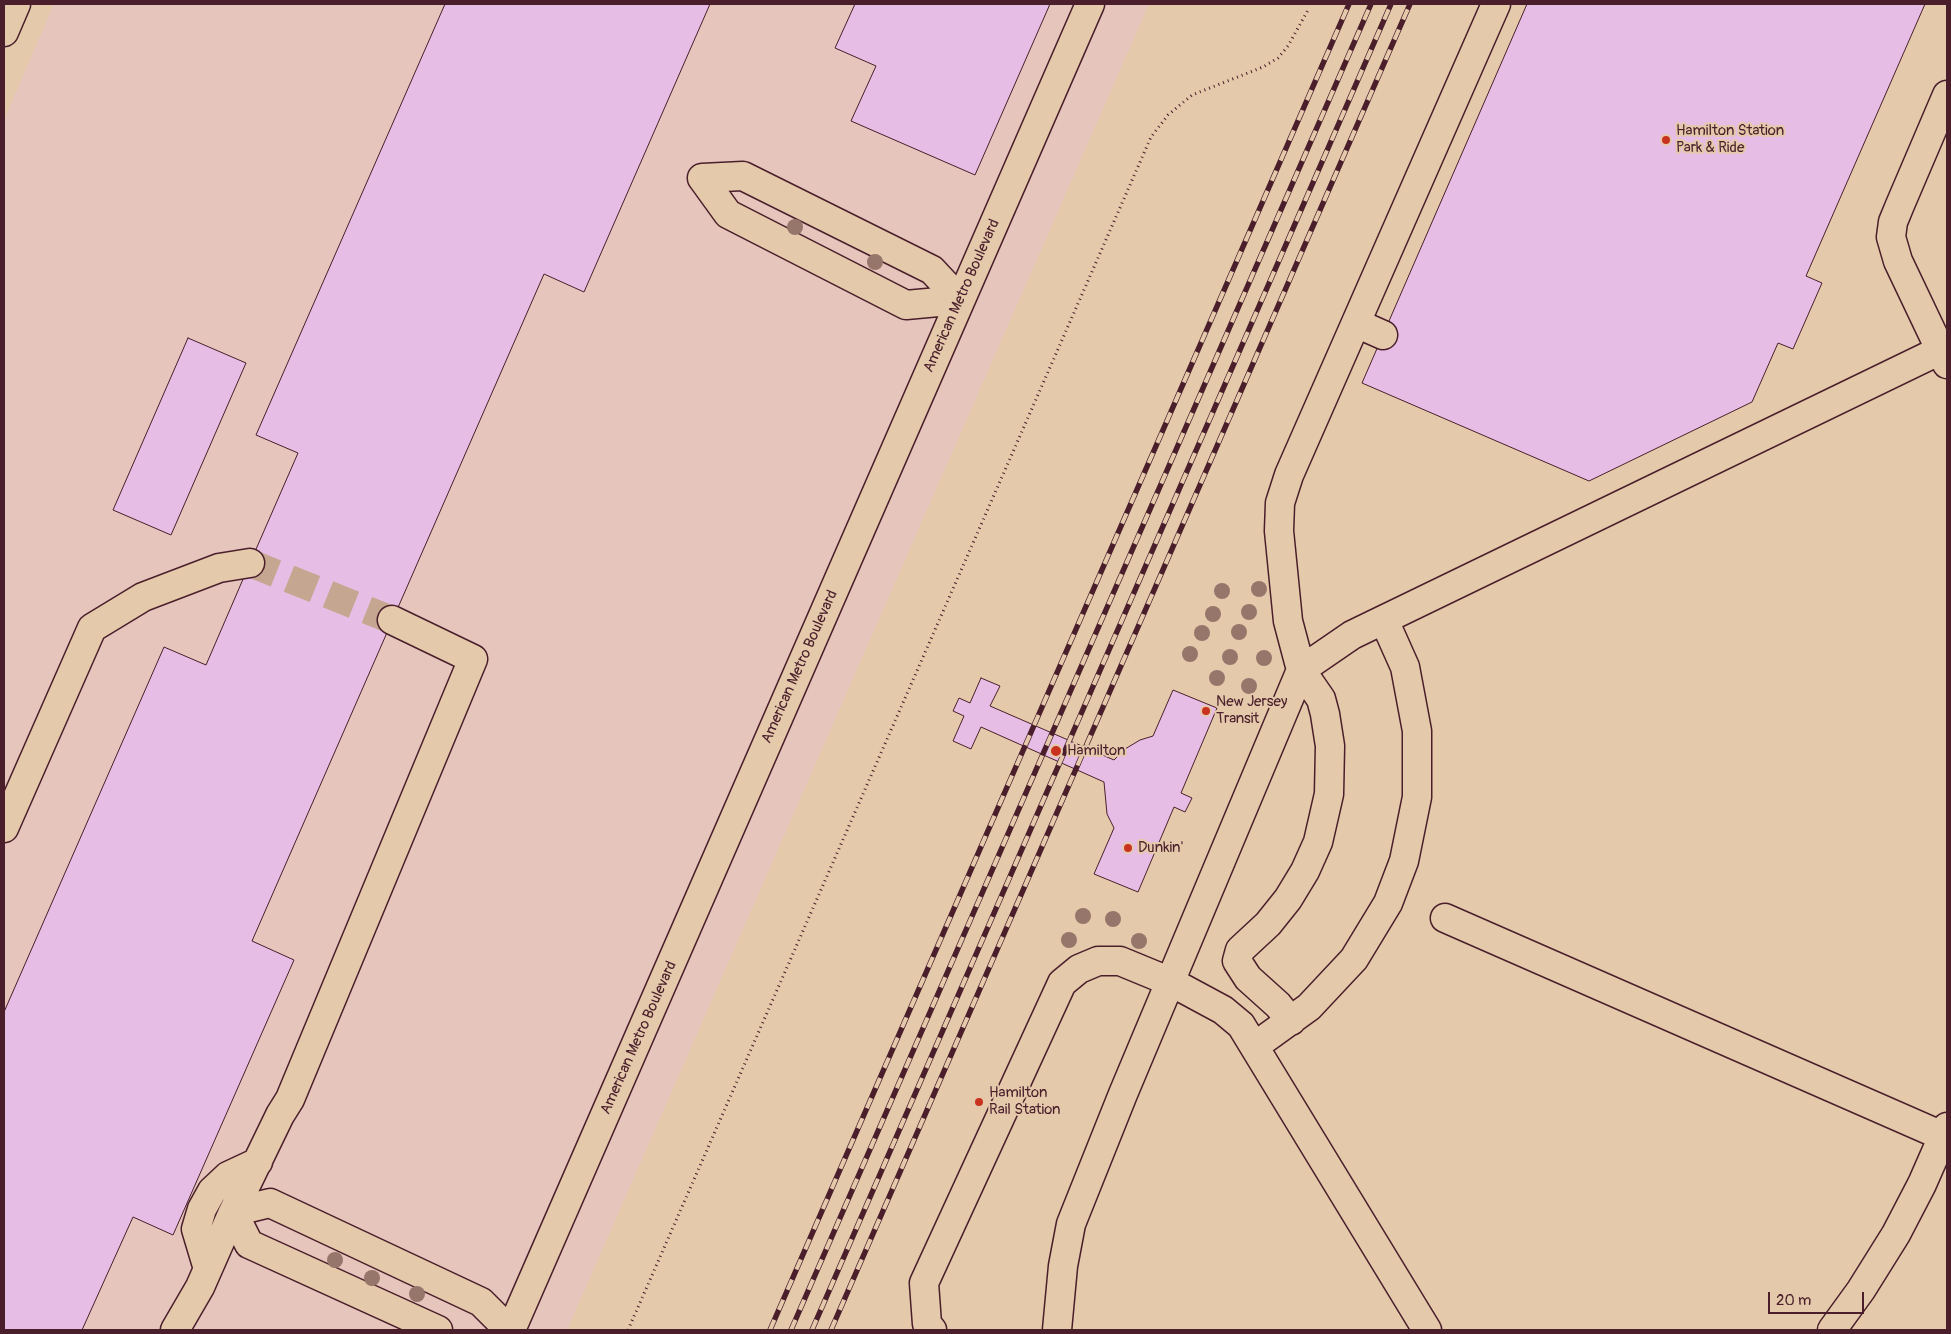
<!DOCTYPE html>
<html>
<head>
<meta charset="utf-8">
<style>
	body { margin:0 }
	#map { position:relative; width:1951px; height:1334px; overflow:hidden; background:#e4c9ab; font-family:Pangolin,sans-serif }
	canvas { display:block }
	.frame { position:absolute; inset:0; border:5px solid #4a1f2b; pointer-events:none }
	.scale { position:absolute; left:1768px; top:1292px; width:96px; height:22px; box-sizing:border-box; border:2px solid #4a1f2b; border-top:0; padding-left:6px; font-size:15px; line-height:18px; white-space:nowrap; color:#4a1f2b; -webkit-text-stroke:4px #e4c9ab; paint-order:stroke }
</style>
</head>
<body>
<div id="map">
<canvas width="1951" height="1334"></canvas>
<div class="frame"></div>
<div class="scale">20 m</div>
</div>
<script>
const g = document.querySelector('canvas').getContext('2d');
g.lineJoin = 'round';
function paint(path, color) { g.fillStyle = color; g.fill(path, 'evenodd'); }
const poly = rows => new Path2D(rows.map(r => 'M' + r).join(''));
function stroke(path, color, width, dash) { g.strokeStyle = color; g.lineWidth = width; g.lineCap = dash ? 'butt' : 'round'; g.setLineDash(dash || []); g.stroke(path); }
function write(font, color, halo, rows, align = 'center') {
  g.font = font + ' Pangolin,sans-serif'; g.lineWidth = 4; g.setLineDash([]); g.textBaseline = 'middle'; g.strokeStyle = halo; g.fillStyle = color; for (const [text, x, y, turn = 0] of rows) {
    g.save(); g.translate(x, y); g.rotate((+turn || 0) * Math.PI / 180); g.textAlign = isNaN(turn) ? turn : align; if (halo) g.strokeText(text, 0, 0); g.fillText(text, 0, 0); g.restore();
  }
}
const built = poly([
	[54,4,1149,4,567,1330,4,1330,4,120]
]);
const building = poly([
	[445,4,710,4,584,292,544,274,252,941,294,960,173,1235,133,1217,82,1330,4,1330,4,1012,164,647,206,665,250,563,298,453,256,435,445,4],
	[855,4,1050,4,975,175,851,121,876,66,835,48,855,4],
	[1527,4,1925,4,1806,276,1822,283,1793,349,1778,343,1752,402,1589,481,1362,383,1527,4],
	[188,338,246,363,171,535,113,510,188,338],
	[981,678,1000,686,990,706,1114,760,1125,749,1140,740,1153,736,1173,690,1217,708,1181,793,1192,798,1185,812,1174,807,1138,892,1094,874,1114,828,1107,814,1104,782,981,727,971,749,953,741,964,716,953,711,959,698,970,703,981,678]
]);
const minorTunnel = poly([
	[250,563,392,620]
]);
const path = poly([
	[628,1330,1151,137,1168,115,1192,95,1263,67,1278,58,1288,46,1308,10]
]);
const minor = poly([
	[4,32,16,4],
	[1947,95,1900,205,1893,222,1891,237,1898,261,1947,364],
	[702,178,728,214,906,305,960,300],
	[702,178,743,176,932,270,960,300],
	[1356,323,1383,335],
	[4,828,92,628,143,597,219,568,250,563],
	[1445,918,1947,1138],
	[1291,1021,1278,1005,1248,978,1237,961,1240,950,1268,924,1288,899,1305,871,1318,842,1329,794,1330,746,1325,714,1321,699,1301,670,1288,621,1279,531,1280,503,1289,475,1496,4],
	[1255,1046,1309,1007,1354,959,1388,903,1404,861,1417,797,1417,731,1405,667,1384,620],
	[233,1212,270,1203,481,1302,509,1330],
	[233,1212,249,1244,438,1330],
	[208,1269,196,1229,202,1209,212,1191,228,1176,258,1162],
	[175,1330,200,1287,233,1212,280,1115,290,1099,473,659,392,620],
	[511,1330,1090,4],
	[932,1330,927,1324,924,1283,1062,983,1079,969,1098,961,1120,961,1171,982,1223,1010,1241,1025,1427,1330],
	[1057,1330,1063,1266,1071,1224,1123,1094,1301,670,1352,635,1947,347],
	[1832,1330,1861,1290,1896,1234,1922,1184,1947,1127]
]);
const rail = poly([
	[770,1330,1349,4],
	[791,1330,1371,4],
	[812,1330,1391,4],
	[831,1330,1410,4]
]);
const trees = [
	[795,227],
	[875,262],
	[1259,589],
	[1222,591],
	[1249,612],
	[1213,614],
	[1239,632],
	[1202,633],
	[1190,654],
	[1230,657],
	[1264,658],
	[1217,678],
	[1249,686],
	[1083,916],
	[1113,919],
	[1069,940],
	[1139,941],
	[335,1260],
	[372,1278],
	[417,1294]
];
const markers = [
	[1666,140,5,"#c8321e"],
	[1206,711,5,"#c8321e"],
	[1056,751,6,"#c8321e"],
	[1128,848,5,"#c8321e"],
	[979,1102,5,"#c8321e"]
];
const poiNames = [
	["Hamilton Station",1676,131],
	["Park & Ride",1676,148],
	["New Jersey",1216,702],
	["Transit",1216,719],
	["Hamilton",1067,751],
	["Dunkin'",1138,848],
	["Hamilton",989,1093],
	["Rail Station",989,1110]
];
const streetNames = [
	["American Metro Boulevard",962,296,-66],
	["American Metro Boulevard",800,667,-66],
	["American Metro Boulevard",639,1038,-66]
];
paint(built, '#e5c5bc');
paint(building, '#e6bde4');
stroke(building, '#4a1f2b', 1);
stroke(minorTunnel, '#c5a791', 28, [28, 14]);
stroke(minor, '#4a1f2b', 31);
stroke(path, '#4a1f2b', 3, [1, 4]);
stroke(minor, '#e4c9ab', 28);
stroke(rail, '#4a1f2b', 5.5);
stroke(rail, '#e4c9ab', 4, [11]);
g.fillStyle = '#96766a';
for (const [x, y] of trees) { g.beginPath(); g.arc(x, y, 8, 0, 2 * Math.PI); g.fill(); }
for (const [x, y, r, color] of markers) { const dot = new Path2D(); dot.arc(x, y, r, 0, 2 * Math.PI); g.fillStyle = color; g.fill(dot); stroke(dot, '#e4c9ab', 2); }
write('15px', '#4a1f2b', '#e4c9ab', poiNames, 'left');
write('15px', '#4a1f2b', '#e4c9ab', streetNames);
</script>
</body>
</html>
